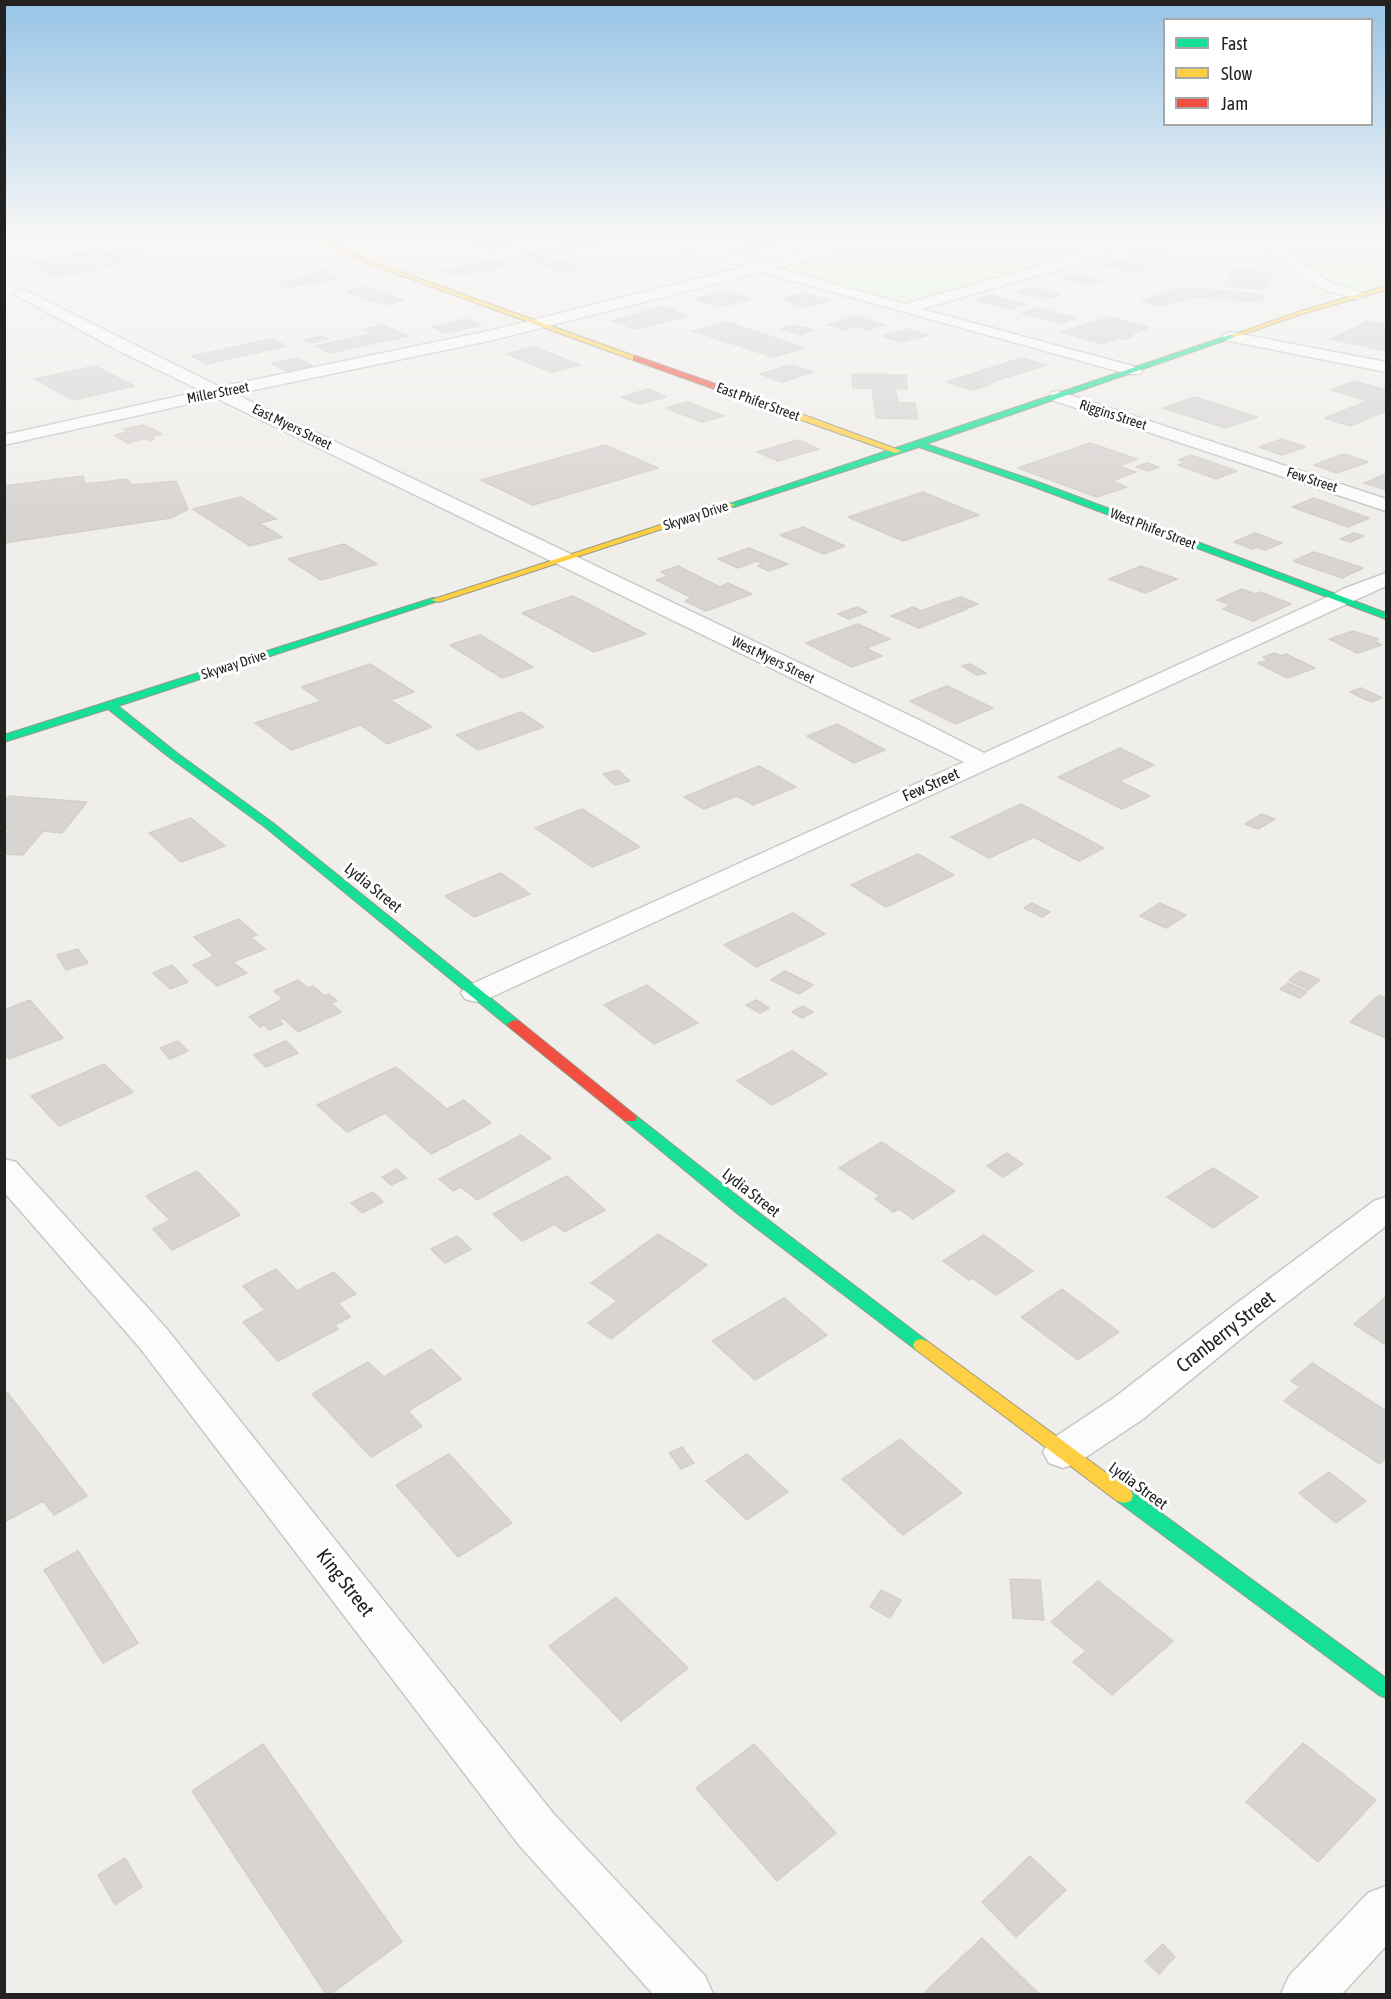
<!DOCTYPE html>
<html>
<head>
<meta charset="utf-8">
<style>
	body { margin:0 }
	#map { position:relative; width:1391px; height:1999px; overflow:hidden; background:#f0eeeb; font-family:"Asap Condensed",sans-serif }
	canvas { display:block }
	.frame { position:absolute; inset:0; border:6px solid #222; pointer-events:none }
	.legend { position:absolute; left:1163px; top:18px; width:210px; height:108px; box-sizing:border-box; background:#fff; border:2px solid #a7a7a7; margin:0; padding:8px 10px; list-style:none; font-size:18px; color:#222 }
	.legend li { display:flex; align-items:center; gap:12px; height:30px }
	.legend b { width:30px; border:2px solid #a7a7a7 }
</style>
</head>
<body>
<div id="map">
<canvas width="1391" height="1999"></canvas>
<div class="frame"></div>
<ul class="legend">
<li><b style="height:8px;background:#16e098"></b>Fast</li>
<li><b style="height:8px;background:#ffcf43"></b>Slow</li>
<li><b style="height:8px;background:#f24e42"></b>Jam</li>
</ul>
</div>
<script>
const g = document.querySelector('canvas').getContext('2d');
g.lineJoin = 'round';
function paint(path, color) { g.fillStyle = color; g.fill(path, 'evenodd'); }
const poly = rows => new Path2D(rows.map(r => 'M' + r).join(''));
function stroke(path, color, width, dash) { g.strokeStyle = color; g.lineWidth = width; g.lineCap = dash ? 'butt' : 'round'; g.setLineDash(dash || []); g.stroke(path); }
function write(font, color, halo, rows, align = 'center') {
  g.font = font + ' "Asap Condensed",sans-serif'; g.lineWidth = 6; g.setLineDash([]); g.textBaseline = 'middle'; g.strokeStyle = halo; g.fillStyle = color; for (const [text, x, y, turn = 0] of rows) {
    g.save(); g.translate(x, y); g.rotate((+turn || 0) * Math.PI / 180); g.textAlign = isNaN(turn) ? turn : align; if (halo) g.strokeText(text, 0, 0); g.fillText(text, 0, 0); g.restore();
  }
}
const park = poly([
	[893,236,1114,236,1081,256,904,306,769,268],
	[1245,236,1386,236,1386,282,1320,297,1288,253]
]);
const stream = poly([
	[1361,236,1367,236,1386,242,1386,244,1361,236]
]);
const building = poly([
	[59,236,100,236,65,241,59,236],
	[453,236,488,236,516,245,493,250,453,236],
	[595,236,610,241,546,256,581,269,566,273,527,261,456,276,441,270,515,257,595,236],
	[715,236,725,236,734,239,711,242,702,239,715,236],
	[771,236,806,236,811,238,791,242,771,236],
	[1168,236,1199,236,1206,240,1178,242,1168,236],
	[762,241,776,246,746,252,732,248,762,241],
	[129,248,141,254,118,258,128,263,54,277,27,263,99,250,105,252,129,248],
	[1140,248,1165,252,1152,258,1132,254,1137,252,1133,251,1140,248],
	[1115,260,1147,267,1135,272,1103,265,1115,260],
	[1234,270,1274,274,1265,290,1224,286,1234,270],
	[322,271,339,278,287,288,276,283,309,277,304,275,322,271],
	[1075,274,1103,281,1089,285,1062,278,1075,274],
	[366,287,403,300,384,305,347,292,366,287],
	[1033,287,1060,295,1045,299,1017,291,1033,287],
	[1182,288,1263,294,1262,302,1195,297,1162,306,1141,301,1182,288],
	[727,291,752,299,719,307,695,299,727,291],
	[805,293,829,301,805,307,781,299,805,293],
	[991,295,1025,304,1009,309,975,300,991,295],
	[662,307,688,316,637,329,611,321,662,307],
	[1037,308,1076,318,1061,323,1022,313,1037,308],
	[856,316,884,325,867,330,856,326,845,330,828,325,856,316],
	[1109,317,1149,328,1129,335,1134,336,1126,339,1121,338,1102,344,1062,332,1109,317],
	[467,319,481,325,446,333,432,327,467,319],
	[1368,321,1386,325,1386,351,1331,339,1368,321],
	[726,322,805,348,773,357,693,331,726,322],
	[382,325,408,336,387,341,363,329,382,325],
	[793,325,814,330,801,335,781,329,793,325],
	[907,329,928,335,903,342,882,336,907,329],
	[370,334,385,341,330,353,315,346,370,334],
	[323,336,329,339,310,343,304,340,323,336],
	[271,339,287,346,207,364,192,356,271,339],
	[534,347,581,365,552,372,506,354,534,347],
	[297,358,313,366,288,372,271,363,297,358],
	[1022,358,1047,365,985,384,989,385,972,390,946,382,1022,358],
	[791,365,813,372,782,382,760,374,791,365],
	[95,366,134,386,73,400,35,379,95,366],
	[852,374,906,375,907,389,853,388,852,374],
	[1354,381,1386,390,1386,411,1350,426,1325,418,1368,401,1332,390,1354,381],
	[872,388,895,388,898,403,915,403,918,419,876,418,872,388],
	[649,389,666,397,639,404,621,397,649,389],
	[1195,397,1257,417,1226,428,1163,408,1195,397],
	[687,402,724,416,702,422,666,408,687,402],
	[144,425,162,434,151,437,154,439,149,441,145,438,128,443,114,435,128,432,124,429,144,425],
	[1282,439,1305,447,1282,455,1259,447,1282,439],
	[798,440,819,449,778,461,757,452,798,440],
	[1090,443,1137,459,1119,466,1136,472,1112,481,1127,487,1097,497,1018,468,1090,443],
	[605,445,658,468,533,505,481,480,605,445],
	[1344,454,1368,462,1337,473,1314,465,1344,454],
	[1191,455,1237,471,1216,479,1178,465,1187,462,1179,460,1191,455],
	[1147,463,1159,467,1148,471,1136,467,1147,463],
	[1386,474,1386,490,1364,483,1386,474],
	[83,476,85,484,127,479,132,485,176,481,188,509,171,518,4,543,4,486,83,476],
	[923,492,979,515,903,541,848,517,923,492],
	[241,497,276,519,259,523,282,537,250,546,193,509,241,497],
	[1314,498,1369,518,1348,527,1292,507,1314,498],
	[803,527,845,546,824,554,780,535,803,527],
	[1255,533,1282,543,1265,550,1257,547,1252,549,1234,542,1255,533],
	[1354,533,1364,536,1350,542,1340,539,1354,533],
	[344,544,377,564,321,580,288,559,344,544],
	[749,548,788,564,769,571,758,566,763,564,756,561,738,568,718,559,749,548],
	[1314,552,1363,568,1342,578,1293,561,1314,552],
	[678,566,720,587,728,583,752,594,706,611,685,601,692,598,656,580,668,576,661,572,678,566],
	[1141,566,1177,579,1145,593,1109,579,1141,566],
	[1242,589,1255,594,1260,592,1291,604,1253,621,1223,609,1231,605,1217,600,1242,589],
	[573,596,646,634,594,652,522,613,573,596],
	[961,597,978,604,968,608,951,600,961,597],
	[948,601,967,609,919,628,891,616,913,607,921,611,948,601],
	[857,607,867,612,849,619,838,614,857,607],
	[858,624,890,639,866,648,882,656,852,667,806,643,858,624],
	[1353,631,1379,639,1374,641,1382,645,1357,653,1329,639,1353,631],
	[480,635,533,667,502,678,450,645,480,635],
	[1275,653,1280,656,1286,654,1315,668,1287,678,1258,663,1269,660,1263,657,1275,653],
	[370,664,414,692,390,700,432,727,387,744,360,725,291,750,255,723,321,701,301,687,370,664],
	[970,664,986,673,977,675,962,666,970,664],
	[947,686,993,708,956,724,910,701,947,686],
	[1361,688,1382,698,1371,702,1350,692,1361,688],
	[521,712,544,727,478,750,456,735,521,712],
	[837,724,885,750,854,763,807,736,837,724],
	[1120,748,1154,765,1119,781,1150,796,1122,809,1058,777,1120,748],
	[759,766,796,787,753,805,737,796,704,809,684,797,759,766],
	[618,770,630,781,615,785,603,774,618,770],
	[9,796,87,802,62,833,43,831,23,855,4,854,4,836,10,830,4,830,4,801,9,796],
	[1021,804,1104,848,1079,861,1034,837,989,858,951,837,1021,804],
	[582,809,640,847,592,867,535,828,582,809],
	[1262,814,1275,819,1258,829,1245,824,1262,814],
	[191,818,225,846,181,862,149,833,191,818],
	[918,854,954,875,886,907,851,885,918,854],
	[501,873,530,894,474,917,445,896,501,873],
	[1032,903,1050,912,1042,917,1024,908,1032,903],
	[1160,903,1186,915,1166,928,1140,916,1160,903],
	[793,913,825,934,756,967,724,945,793,913],
	[239,919,257,935,251,937,265,949,233,962,247,973,217,986,193,965,214,956,194,937,239,919],
	[78,949,88,963,66,970,57,955,78,949],
	[172,965,188,982,170,989,153,973,172,965],
	[785,971,813,985,799,994,771,980,785,971],
	[1300,971,1320,980,1308,990,1289,980,1300,971],
	[298,980,308,988,313,986,325,996,329,994,337,1001,331,1003,341,1012,298,1032,283,1018,279,1020,283,1024,269,1030,264,1025,260,1027,249,1017,283,999,274,991,298,980],
	[1288,983,1307,992,1300,998,1280,989,1288,983],
	[647,985,698,1023,654,1044,604,1005,647,985],
	[1379,995,1386,999,1386,1038,1350,1022,1379,995],
	[30,1000,63,1038,9,1059,4,1053,4,1010,30,1000],
	[756,1000,769,1008,760,1013,746,1005,756,1000],
	[803,1006,813,1012,802,1018,792,1012,803,1006],
	[178,1041,188,1051,170,1059,160,1048,178,1041],
	[286,1041,298,1053,266,1067,254,1055,286,1041],
	[792,1051,827,1074,772,1105,737,1081,792,1051],
	[104,1064,133,1092,59,1126,31,1096,104,1064],
	[396,1067,447,1109,464,1100,491,1123,431,1154,385,1113,347,1132,317,1105,396,1067],
	[521,1135,551,1158,477,1200,461,1187,453,1191,439,1179,521,1135],
	[882,1142,955,1191,913,1219,899,1209,893,1212,875,1199,880,1196,839,1168,882,1142],
	[1007,1153,1023,1164,1003,1177,987,1166,1007,1153],
	[1213,1168,1258,1197,1213,1228,1167,1197,1213,1168],
	[397,1169,406,1178,391,1185,382,1177,397,1169],
	[197,1171,240,1215,172,1250,153,1229,170,1220,146,1196,197,1171],
	[567,1176,605,1210,564,1232,555,1224,522,1241,493,1214,567,1176],
	[373,1192,383,1202,362,1213,351,1203,373,1192],
	[658,1234,707,1265,611,1339,588,1323,617,1301,591,1283,658,1234],
	[984,1235,1033,1271,996,1295,972,1278,969,1280,943,1261,984,1235],
	[457,1236,471,1249,445,1263,431,1249,457,1236],
	[276,1269,297,1291,334,1272,356,1294,338,1303,350,1317,335,1325,338,1329,278,1361,243,1322,265,1310,243,1286,276,1269],
	[1062,1289,1119,1332,1078,1360,1021,1317,1062,1289],
	[1386,1297,1386,1345,1354,1324,1386,1297],
	[784,1298,827,1335,755,1380,712,1341,784,1298],
	[431,1349,461,1379,408,1411,422,1426,371,1457,312,1394,368,1362,384,1377,431,1349],
	[1312,1363,1386,1411,1386,1458,1380,1464,1284,1401,1300,1387,1291,1381,1312,1363],
	[7,1392,87,1496,54,1515,43,1501,4,1522,4,1393,7,1392],
	[900,1439,962,1493,903,1535,842,1479,900,1439],
	[682,1447,694,1463,681,1469,669,1453,682,1447],
	[449,1454,512,1523,458,1557,396,1485,449,1454],
	[747,1454,788,1492,747,1520,706,1481,747,1454],
	[1329,1472,1366,1501,1336,1523,1299,1493,1329,1472],
	[78,1551,138,1643,103,1663,44,1570,78,1551],
	[1010,1579,1040,1580,1044,1620,1013,1618,1010,1579],
	[1098,1581,1173,1641,1112,1695,1073,1662,1086,1651,1051,1622,1098,1581],
	[881,1590,901,1600,890,1618,870,1607,881,1590],
	[616,1597,688,1668,621,1721,549,1646,616,1597],
	[1303,1743,1376,1800,1318,1862,1246,1802,1303,1743],
	[263,1744,402,1942,331,1994,326,1994,192,1791,263,1744],
	[754,1744,836,1833,777,1881,696,1788,754,1744],
	[1030,1856,1066,1890,1016,1937,982,1902,1030,1856],
	[125,1858,142,1887,115,1905,98,1875,125,1858],
	[982,1938,1039,1994,923,1994,982,1938],
	[1163,1944,1175,1957,1159,1974,1145,1961,1163,1944]
]);
const street = poly([
	[645,236,666,236,762,263,871,236,893,236,891,239,777,268,905,304,1064,259,1093,247,1110,236,1126,236,1103,253,1074,265,921,309,1140,368,1142,371,1140,374,1128,374,761,272,493,340,235,394,917,719,984,753,1334,594,1343,589,1386,573,1386,586,487,999,476,1002,465,999,461,993,465,987,964,762,216,398,4,445,4,435,202,391,117,350,14,294,21,290,26,291,220,387,493,330,745,267,647,239,645,236],
	[1233,236,1252,236,1288,250,1327,281,1362,293,1364,296,1357,300,1317,287,1278,256,1233,236],
	[1230,332,1386,362,1386,372,1225,340,1222,337,1225,334,1230,332],
	[1058,391,1386,499,1386,511,1052,400,1050,396,1052,392,1058,391],
	[4,1159,16,1162,166,1328,553,1813,705,1976,713,1994,653,1994,519,1845,140,1348,4,1192,4,1159],
	[1386,1197,1386,1226,1259,1324,1143,1419,1077,1463,1063,1468,1049,1463,1043,1452,1049,1441,1115,1397,1233,1306,1374,1201,1386,1197],
	[1386,1886,1386,1946,1342,1994,1281,1994,1289,1976,1368,1893,1386,1886]
]);
const fast = poly([
	[1233,334,1235,337,926,444,1038,482,1386,613,1386,619,1032,486,919,447,734,507,727,505,1233,334],
	[433,598,441,600,118,706,177,753,273,823,519,1021,521,1024,519,1027,509,1027,265,827,169,757,108,709,4,742,4,735,433,598],
	[630,1113,635,1115,750,1206,927,1341,929,1345,927,1349,921,1351,915,1349,738,1214,625,1121,623,1118,625,1115,630,1113],
	[1124,1489,1131,1491,1386,1678,1386,1698,1379,1695,1117,1501,1115,1496,1117,1491,1124,1489]
]);
const slow = poly([
	[313,236,320,236,365,259,640,358,633,360,361,261,313,236],
	[1386,286,1386,290,1305,313,1235,337,1230,336,1301,311,1386,286],
	[787,411,793,411,902,451,895,453,787,415,787,411],
	[728,503,735,505,439,602,431,600,728,503],
	[921,1339,927,1341,1131,1491,1133,1496,1131,1501,1124,1503,1117,1501,915,1349,913,1345,915,1341,921,1339]
]);
const jam = poly([
	[636,356,793,411,794,413,787,415,633,360,633,356,636,356],
	[514,1020,519,1021,635,1115,637,1118,635,1121,625,1121,509,1027,507,1024,514,1020]
]);
const farStreetnames = [
	["Miller Street",218,393,-11],
	["East Phifer Street",758,402,20],
	["Riggins Street",1113,415,18],
	["East Myers Street",292,427,26],
	["Few Street",1312,480,18],
	["Skyway Drive",696,516,-18],
	["West Phifer Street",1153,529,21],
	["West Myers Street",773,660,26],
	["Skyway Drive",234,665,-18]
];
const streetNames = [
	["Few Street",931,785,-24],
	["Lydia Street",373,888,39],
	["Lydia Street",751,1193,38],
	["Lydia Street",1138,1486,36]
];
const nearStreetnames = [
	["Cranberry Street",1226,1332,-38],
	["King Street",345,1583,52]
];
paint(park, '#daf5da');
paint(stream, '#bfdbe3');
paint(building, '#d7d4d2');
stroke(building, '#d3d0cc', 1.5);
stroke(street, '#c9c8c7', 3);
stroke(fast, '#999a82', 2);
stroke(slow, '#999a82', 2);
stroke(jam, '#999a82', 2);
paint(street, '#fdfcfc');
paint(fast, '#16e098');
paint(slow, '#ffcf43');
paint(jam, '#f24e42');
const sky = g.createLinearGradient(0, 0, 0, 516);
sky.addColorStop(0, '#97c4e6');
sky.addColorStop(0.46, '#f8f7f6');
sky.addColorStop(1, '#f8f7f600');
g.fillStyle = sky;
g.fillRect(0, 0, 1391, 516);
write('14px', '#222', '#fff', farStreetnames);
write('16px', '#222', '#fff', streetNames);
write('20px', '#222', '#fff', nearStreetnames);
</script>
</body>
</html>
